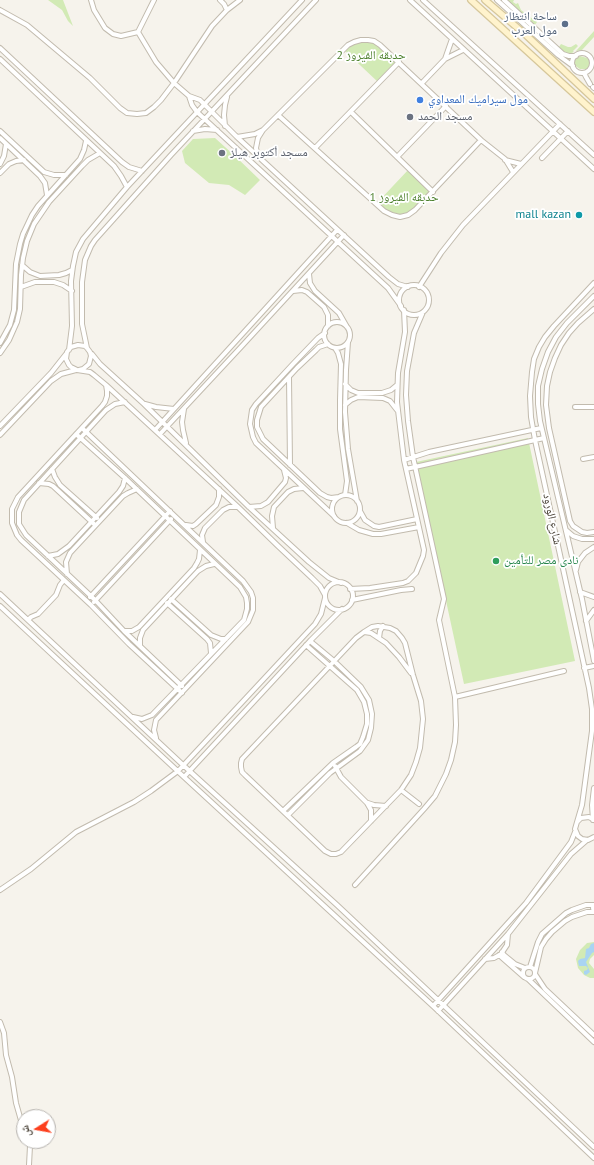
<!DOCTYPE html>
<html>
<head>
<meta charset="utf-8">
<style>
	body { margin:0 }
	#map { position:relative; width:594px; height:1165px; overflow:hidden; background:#f6f3ec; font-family:"PT Sans","Noto Naskh Arabic",sans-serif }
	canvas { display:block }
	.north { position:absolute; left:16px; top:1109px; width:40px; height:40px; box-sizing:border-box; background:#fff; border:1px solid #b7b4b0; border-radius:50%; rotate:259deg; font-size:11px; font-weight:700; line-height:16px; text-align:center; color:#4b4439 }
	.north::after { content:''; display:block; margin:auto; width:14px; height:18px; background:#fc3f1d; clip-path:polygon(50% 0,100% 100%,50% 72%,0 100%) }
</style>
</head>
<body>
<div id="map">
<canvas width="594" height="1165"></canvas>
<div class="north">ش</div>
</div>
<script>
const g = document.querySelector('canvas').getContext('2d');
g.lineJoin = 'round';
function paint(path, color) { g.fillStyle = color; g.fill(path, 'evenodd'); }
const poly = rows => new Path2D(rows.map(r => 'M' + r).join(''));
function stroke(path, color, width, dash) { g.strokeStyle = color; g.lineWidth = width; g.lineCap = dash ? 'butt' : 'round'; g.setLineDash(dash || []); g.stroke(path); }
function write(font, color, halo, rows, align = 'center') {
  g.font = font + ' "PT Sans","Noto Naskh Arabic",sans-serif'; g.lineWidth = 3.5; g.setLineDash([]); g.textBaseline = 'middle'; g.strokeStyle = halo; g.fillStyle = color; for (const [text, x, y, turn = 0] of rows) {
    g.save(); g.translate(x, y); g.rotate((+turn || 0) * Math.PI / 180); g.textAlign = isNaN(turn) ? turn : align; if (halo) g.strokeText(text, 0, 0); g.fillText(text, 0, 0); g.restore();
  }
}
const green = poly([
	[48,0,63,0,73,26,68,21,62,10],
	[507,0,514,0,513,2,516,4,518,3,521,10,537,22,535,25],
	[594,31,594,37,582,50,576,51],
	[374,41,399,62,379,83,344,50,354,42],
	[561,44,568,47,571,47,576,44,578,46,573,51,574,52,569,54,565,53,559,47],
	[580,56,587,58,589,60,590,65,587,69,580,69,574,65,574,60,577,57],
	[215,138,235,156,260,180,245,195,229,185,209,183,185,163,182,151,193,139],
	[409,169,433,192,408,215,392,215,376,204],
	[528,438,575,661,464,684,416,462],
	[594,942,594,955,590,959,589,963,594,969,594,978,590,978,584,975,578,968,576,959,580,950,587,943]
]);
const water = poly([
	[594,943,594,952,592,953,586,962,590,972,586,975,584,974,584,971,587,970,588,968,586,966,579,966,578,961,580,959,585,958,586,949,589,948,591,944]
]);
const street = poly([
	[91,0,94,10,105,28,113,34,121,36,138,32,154,0],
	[220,0,224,4,227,10],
	[410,0,594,169],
	[423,0,594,155],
	[497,0,558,55,573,66],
	[504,0,563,54,569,56,576,56],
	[0,10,27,25,90,78,120,108,127,113,137,114,146,113,154,107,161,100,174,83,212,26,227,10,240,0],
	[138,32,156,62,174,83,189,96,200,100,237,137,389,277,398,284,408,287],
	[0,48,122,162,129,167,142,171],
	'572 63a10 10 0 1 1 20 0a10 10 0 1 1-20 0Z',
	[0,59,114,166,121,176,127,187],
	[445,59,452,39],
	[584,73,586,77,590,84],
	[422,83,445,59,463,50],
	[593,87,594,88],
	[189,96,192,105,197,112,388,288,401,306],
	[351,112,433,192],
	[278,115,384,211,392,215,400,217,408,215,415,210,481,140],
	[225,126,224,115,225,105,227,97],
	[0,131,44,172,54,175,66,175],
	[193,131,205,129,217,130],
	[237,137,255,134,263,130],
	[0,138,40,176,45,183,47,195],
	[315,148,399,62],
	[258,157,256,148,258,138,263,130,348,45,354,42,361,40,368,40,374,41,380,45,481,140,505,159,513,172],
	[397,157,446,106],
	[542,158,568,131],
	[505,160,521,164],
	[0,164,4,156,6,144],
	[0,173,9,164,16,161,24,160],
	[22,265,30,272,40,276,59,275,66,273,72,270],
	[309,274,310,283,315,291,339,313,347,327],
	'399 300a15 15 0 1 1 30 0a15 15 0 1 1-30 0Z',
	[21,287,35,282,54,282,63,285,72,291],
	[419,287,441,253,463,225,560,124],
	[293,291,302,290,307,292,324,307,328,315,328,326],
	[594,296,567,323,556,337,548,352,542,369,538,386,538,404,540,421,582,599,594,661],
	[594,309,578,323,569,333,561,345,555,358,550,372,547,386,546,405,549,428,570,521,573,526,582,532,587,533,594,532],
	'324 335a13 13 0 1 1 26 0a13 13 0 1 1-26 0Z',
	[325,333,318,338,293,364,256,404,252,410,250,424,253,437,256,443,334,516],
	[348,342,346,370,345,412,348,449,357,501],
	[0,343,10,325,14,310,16,264,20,244,23,234,32,215,38,206,80,159,84,150,86,141],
	[328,344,319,347,316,350,297,368,261,407,257,420,257,427,263,439,320,493,327,497,331,498,339,497],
	[87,348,82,324,82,282,85,260,91,246,95,240,171,155,316,0],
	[335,348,338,353,341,364,340,400,340,429,347,481,345,495],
	[69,350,72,326,71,281,73,266,76,252,83,239,127,187,302,0],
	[0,353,9,340,17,322,20,309,21,275,23,258,27,241,34,224,49,202,82,166,88,160,100,153],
	[92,354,100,364,144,404,249,507,309,562,329,578,341,583],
	[79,370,83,369,89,364,91,356,90,352,87,348,85,346,78,345,71,347,67,352,66,359,69,365,71,367,77,370,90,372,94,375,106,385,238,507,277,545,312,578,320,586,325,595],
	[289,377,290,465],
	[345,384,351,390,358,393,382,393,391,390,397,385],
	[106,385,107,391,107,396,105,402,102,406,18,497,12,509,12,523,17,535,21,540,91,605,129,644,182,693],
	[125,402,115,404,106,410,24,500,19,512,19,524,26,535,95,600,124,631,182,686],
	[145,404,156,407,174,409],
	[345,405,351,400,358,397,383,398,390,401,397,410],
	[575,407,594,407],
	[184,409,182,422,183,430,186,443],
	[0,426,51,373,66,354],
	[82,428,243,581,251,592,253,598,253,610,248,622,156,720,154,730,156,738],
	[155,430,337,230],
	[76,434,125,478,240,587,246,597,247,603,247,609,244,620,152,715,142,719,133,717],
	[160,434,241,347,344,235],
	[0,435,51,381,61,374,76,370],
	[583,459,594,457],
	[404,460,429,452,541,428],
	[52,469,55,477,60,485,97,518],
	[406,469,544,438],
	[39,483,49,484,53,486,94,524],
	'332 509a14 14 0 1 1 28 0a14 14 0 1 1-28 0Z',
	[249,507,261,506,268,502,285,482,286,478,284,470],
	[360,511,365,520,374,526,379,527,417,519],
	[347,523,359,530,373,534,381,534,419,527],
	[186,525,193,526,196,524,216,505,219,497,219,489],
	[273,528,272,516,274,507,288,492,294,489,303,488],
	[566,530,573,536,582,539,594,539],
	[203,542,202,535,205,528,223,510,229,507,238,507],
	[48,556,58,554,69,546,119,492,123,486,125,478],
	[576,570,578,562,585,553,594,547],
	[67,574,66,562,70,553,123,496,128,493,137,489],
	'325 596a14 14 0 1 1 28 0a14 14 0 1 1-28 0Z',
	[350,589,370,588,403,583,408,581,416,573,423,556,424,550,404,460,397,402,398,373,405,332,404,310],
	[580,592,594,597],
	[0,594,183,765,337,905,594,1147],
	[90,597,170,511],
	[171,599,211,635,221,639,226,639],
	[352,600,401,590,412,589],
	[94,602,171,519],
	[167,603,207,639,210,643,211,653],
	[0,606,184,777,433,1006,594,1158],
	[28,620,31,617,38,614,56,595,60,585,64,580],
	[586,621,594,610],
	[378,626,390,628,396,631,402,638,405,643,413,675,421,701,423,719,420,748,416,762,411,775,401,790,341,852,336,854,331,854,325,851,245,775,242,772,241,767,241,763,242,759,356,638,364,632,372,627,378,626],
	[124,631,132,631,139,627,194,568,197,563,199,559,200,550],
	[364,632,371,633,386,643,399,657,411,673],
	[379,638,380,631,383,626],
	[140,646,140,638,143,630,198,571,206,566,214,564],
	[584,668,594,666],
	[455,697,564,671],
	[335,766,341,777,367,803,371,810,371,821],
	[184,777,310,641,342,609],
	[401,790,419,804],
	[368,803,374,805,386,806],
	[283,811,333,763,356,747,360,744,363,737,367,724,367,714,364,702,357,690,306,645],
	[288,815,330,773,360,751,368,740,371,728,372,714,369,700,361,687,334,661,310,641],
	[593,820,592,805,594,788],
	[594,820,589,817,581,818,577,822,575,829,578,836,582,839,588,840,594,837],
	[577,822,582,805,592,731,592,709,589,688,535,440,531,417,530,396,532,372,534,359,539,347,545,337,554,326,594,283],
	[355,885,424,809,435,796,446,774,451,760,455,742,456,725,455,697,439,620,444,599,413,457,408,421,406,395,407,371,414,333,423,312],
	[0,890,31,869,76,832,134,802,151,791,178,771,315,624,321,614,325,598],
	[502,952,504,955,515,964,525,968],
	[499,955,524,977],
	[485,959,494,958,501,954,507,945,508,934],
	'523 973a6 6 0 1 1 12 0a6 6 0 1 1-12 0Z',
	[530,967,538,942,542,934,566,913,572,910,586,905,594,905,593,908,594,912,587,912,572,917,565,921,552,932,546,939,541,947,535,973],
	[535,974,545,989,594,1035],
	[528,979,594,1042],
	[433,1006,526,903,571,842,575,832],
	[438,1011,508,934,571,854,587,840],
	[0,1022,4,1033,6,1055,12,1077,16,1103,24,1131],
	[29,1141,30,1146,29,1165]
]);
const secondary = poly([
	[471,0,594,112],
	[485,0,527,36,594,99]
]);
const markers = [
	[565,24,4,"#5c6f8a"],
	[420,100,4,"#3f7fe0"],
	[410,117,4,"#6b7280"],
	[222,153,4,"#6b7280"],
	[579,215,4,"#0f9aa8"],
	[496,561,4,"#2e9e5b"]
];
const serviceNames = [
	["ساحة انتظار",557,17],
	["مول العرب",557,31]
];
const parkNames = [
	["حدبقه الفيروز 2",371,56],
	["حدبقه الفيروز 1",404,198]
];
const shopNames = [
	["مول سيراميك المعداوي",428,100]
];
const worshipNames = [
	["مسجد الحمد",418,117],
	["مسجد أكتوبر هيلز",230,153]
];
const cultureNames = [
	["mall kazan",571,215]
];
const streetNames = [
	["شارع الورود",552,519,78]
];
const leisureNames = [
	["نادى مصر للتأمين",504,561]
];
paint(green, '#d2eab5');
paint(water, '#a9d4f2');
stroke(street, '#c2bbae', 6);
stroke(secondary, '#d6c79b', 8);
stroke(street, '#fff', 4);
stroke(secondary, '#fff3cd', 5.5);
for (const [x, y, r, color] of markers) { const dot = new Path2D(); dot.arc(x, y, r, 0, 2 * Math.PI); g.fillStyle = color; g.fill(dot); stroke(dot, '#fff', 1.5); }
write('12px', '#4e5e75', '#fff', serviceNames, 'right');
write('12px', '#4a7f2a', '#fff', parkNames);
write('12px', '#366cbe', '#fff', shopNames, 'left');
write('12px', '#5b616d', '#fff', worshipNames, 'left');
write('12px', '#0d838f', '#fff', cultureNames, 'right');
write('12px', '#4b4439', '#fff', streetNames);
write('12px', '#27864d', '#fff', leisureNames, 'left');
</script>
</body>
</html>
